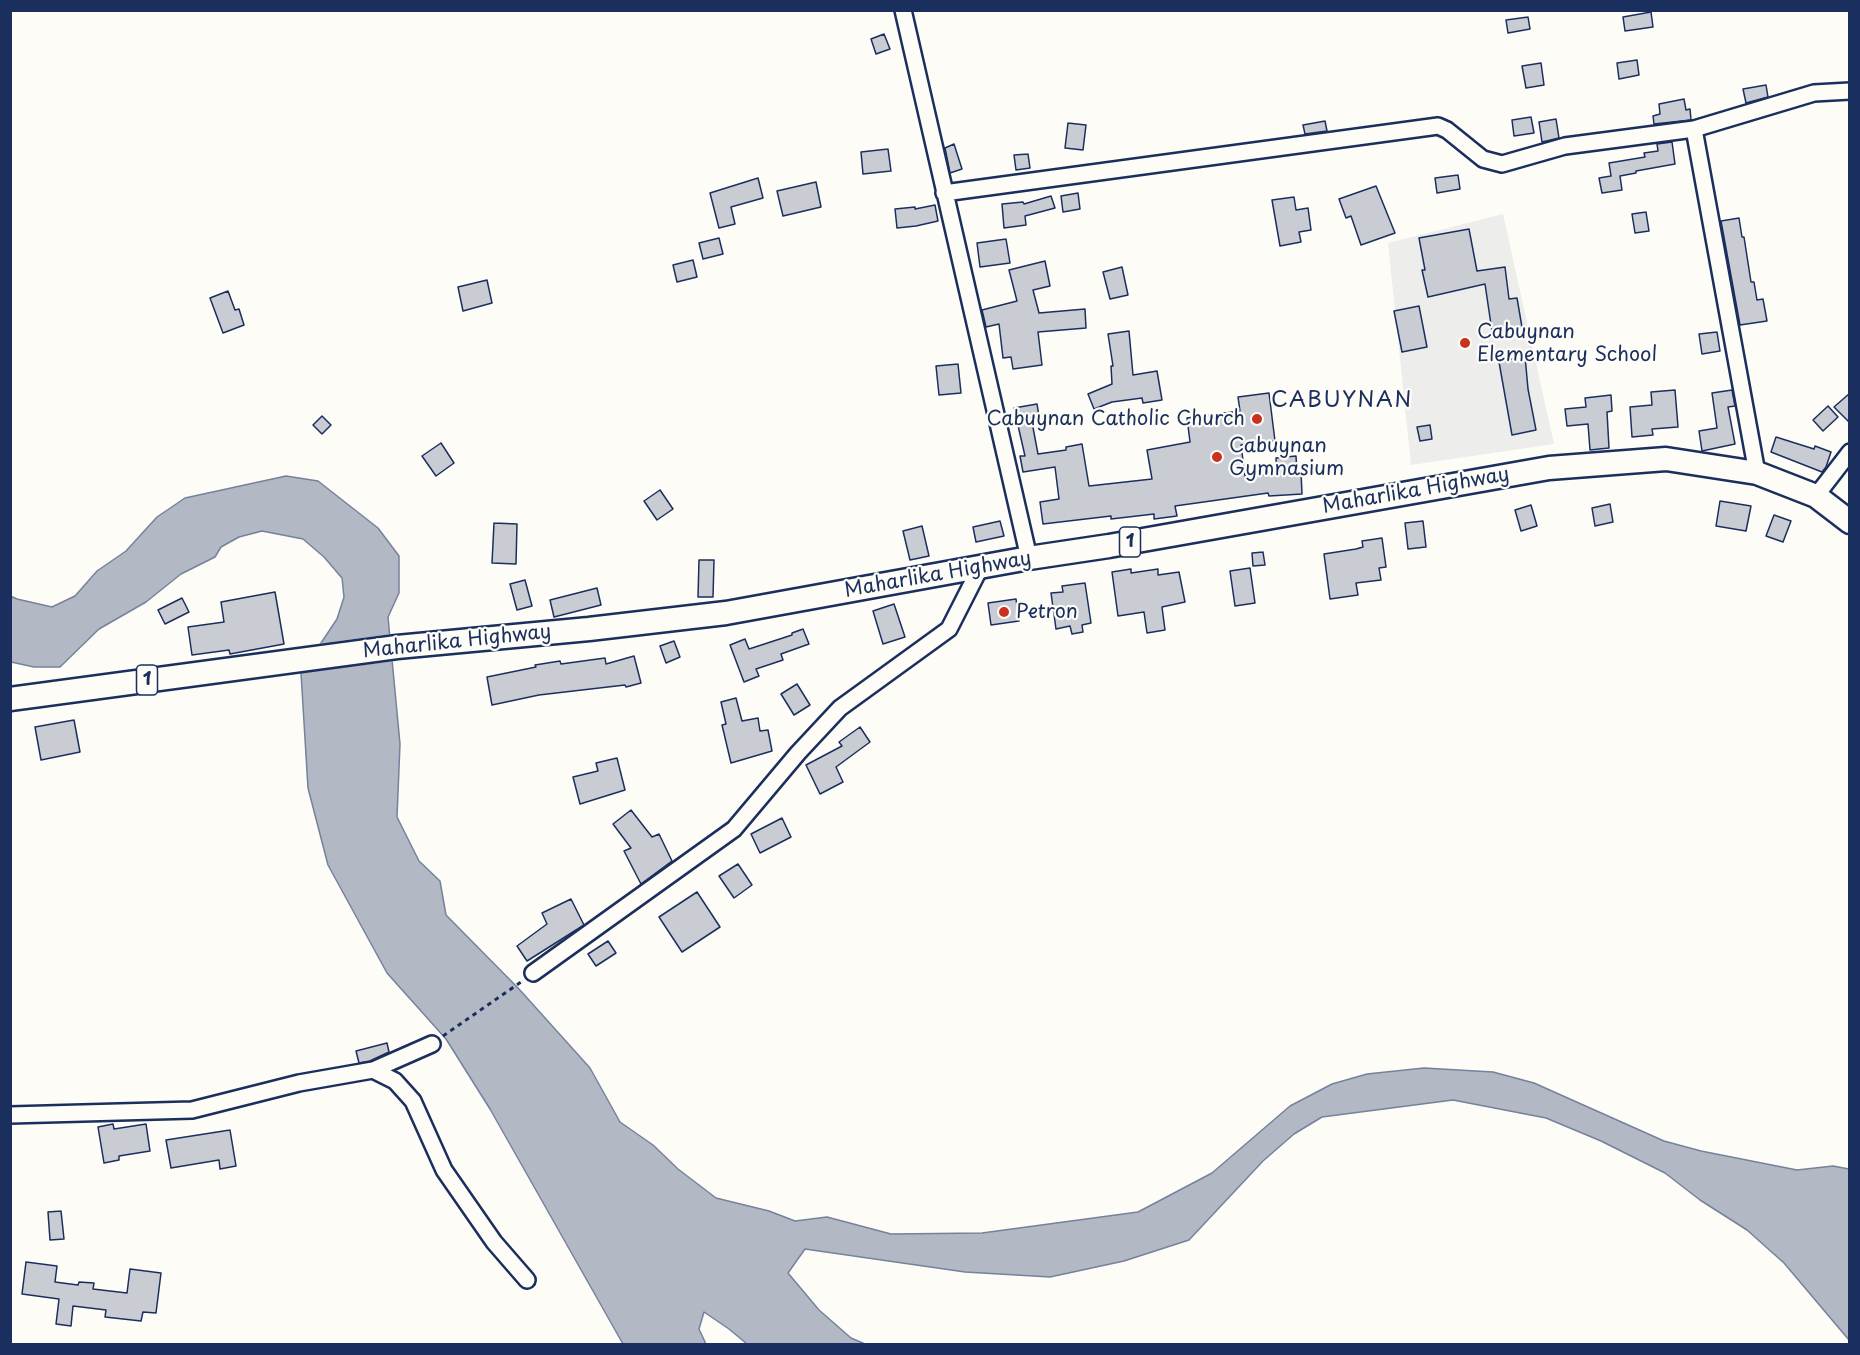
<!DOCTYPE html>
<html>
<head>
<meta charset="utf-8">
<style>
	body { margin:0 }
	#map { position:relative; width:1860px; height:1355px; overflow:hidden; background:#fdfcf7; font-family:"Playpen Sans",sans-serif }
	canvas { display:block }
	.frame { position:absolute; inset:0; border:12px solid #1b2f5e; pointer-events:none }
</style>
</head>
<body>
<div id="map">
<canvas width="1860" height="1355"></canvas>
<div class="frame"></div>
</div>
<script>
const g = document.querySelector('canvas').getContext('2d');
g.lineJoin = 'round';
function paint(path, color) { g.fillStyle = color; g.fill(path, 'evenodd'); }
const poly = rows => new Path2D(rows.map(r => 'M' + r).join(''));
function stroke(path, color, width, dash) { g.strokeStyle = color; g.lineWidth = width; g.lineCap = dash ? 'butt' : 'round'; g.setLineDash(dash || []); g.stroke(path); }
function write(font, color, halo, rows, align = 'center') {
  g.font = font + ' "Playpen Sans",sans-serif'; g.lineWidth = 4.5; g.setLineDash([]); g.textBaseline = 'middle'; g.strokeStyle = halo; g.fillStyle = color; for (const [text, x, y, turn = 0] of rows) {
    g.save(); g.translate(x, y); g.rotate((+turn || 0) * Math.PI / 180); g.textAlign = isNaN(turn) ? turn : align; if (halo) g.strokeText(text, 0, 0); g.fillText(text, 0, 0); g.restore();
  }
}
const built = poly([
	[1503,214,1554,444,1411,465,1388,243]
]);
const water = poly([
	[286,476,318,481,378,528,399,556,399,593,388,617,400,744,397,817,419,861,440,881,446,915,519,989,590,1068,620,1122,653,1145,678,1169,716,1198,769,1211,795,1221,827,1217,891,1234,982,1233,1138,1212,1212,1173,1290,1106,1332,1084,1367,1074,1424,1068,1493,1072,1534,1083,1664,1141,1701,1151,1797,1170,1833,1166,1849,1169,1849,1340,1784,1263,1747,1230,1700,1200,1665,1173,1601,1141,1546,1118,1453,1100,1322,1117,1294,1134,1263,1161,1189,1240,1124,1261,1050,1277,965,1272,805,1249,788,1273,819,1310,851,1338,865,1344,747,1344,729,1329,704,1312,699,1329,706,1344,623,1344,490,1109,446,1039,387,973,328,865,308,788,301,673,337,619,344,597,342,578,324,557,303,539,262,531,239,537,221,547,215,557,181,574,146,602,99,629,60,667,34,667,11,662,10,596,17,599,52,607,75,596,97,571,126,551,157,517,185,498,286,476]
]);
const pier = poly([
	[392,634,395,661,298,673,317,644]
]);
const building = poly([
	[1651,12,1653,27,1625,31,1623,17,1651,12],
	[1528,17,1530,29,1508,33,1506,20,1528,17],
	[884,34,890,49,876,54,871,39,884,34],
	[1637,60,1639,75,1619,79,1617,63,1637,60],
	[1541,63,1544,85,1526,88,1522,66,1541,63],
	[1766,85,1768,97,1746,103,1743,89,1766,85],
	[1684,99,1686,110,1690,109,1691,120,1654,124,1653,116,1660,114,1659,104,1684,99],
	[1531,117,1534,133,1514,136,1512,120,1531,117],
	[1556,119,1559,138,1542,142,1539,122,1556,119],
	[1325,121,1327,131,1305,134,1303,125,1325,121],
	[1068,123,1086,125,1083,150,1065,148,1068,123],
	[1672,142,1675,164,1636,171,1636,173,1620,176,1622,190,1602,193,1599,178,1611,176,1609,163,1645,157,1644,153,1658,151,1657,144,1672,142],
	[954,144,962,169,950,173,945,148,954,144],
	[888,149,891,171,863,174,861,152,888,149],
	[1028,154,1030,168,1016,170,1014,155,1028,154],
	[1458,175,1460,189,1437,193,1435,178,1458,175],
	[758,178,763,198,731,207,735,224,719,228,710,193,758,178],
	[816,182,821,207,783,216,777,191,816,182],
	[1376,186,1395,233,1361,245,1351,216,1346,218,1339,199,1376,186],
	[1078,193,1080,209,1063,212,1061,196,1078,193],
	[1051,196,1055,208,1025,216,1026,225,1004,228,1002,204,1023,202,1024,204,1051,196],
	[1294,197,1296,210,1308,208,1311,230,1299,232,1301,242,1280,246,1272,200,1294,197],
	[935,205,938,221,916,226,897,228,895,209,915,207,915,209,935,205],
	[1646,212,1649,231,1635,233,1632,214,1646,212],
	[1739,218,1742,237,1744,237,1751,282,1754,282,1757,300,1763,299,1767,321,1740,325,1721,221,1739,218],
	[1469,229,1477,271,1505,267,1509,299,1517,298,1523,333,1493,338,1485,284,1428,297,1422,270,1425,270,1419,238,1469,229],
	[719,238,723,254,703,259,699,243,719,238],
	[1006,239,1010,263,980,267,977,243,1006,239],
	[693,260,697,277,677,282,673,265,693,260],
	[1045,261,1050,286,1033,290,1039,313,1085,309,1086,328,1038,332,1042,365,1013,369,1011,357,1003,358,999,324,986,327,982,310,1017,301,1009,270,1045,261],
	[1122,267,1128,295,1110,299,1103,272,1122,267],
	[487,280,492,303,463,311,458,287,487,280],
	[228,291,235,310,239,309,244,325,223,333,210,298,228,291],
	[1419,306,1427,347,1402,352,1394,311,1419,306],
	[1129,331,1133,375,1157,371,1162,400,1143,403,1142,398,1112,402,1094,409,1088,394,1112,384,1111,366,1113,366,1108,334,1129,331],
	[1717,332,1720,351,1702,354,1699,334,1717,332],
	[1525,356,1528,389,1536,430,1512,435,1499,362,1525,356],
	[958,364,961,393,939,395,936,366,958,364],
	[1675,390,1678,427,1652,429,1653,435,1632,437,1630,407,1652,405,1651,392,1675,390],
	[1732,390,1735,406,1728,407,1735,444,1702,451,1699,431,1717,428,1712,393,1732,390],
	[1269,393,1275,441,1241,445,1245,476,1277,474,1276,458,1296,456,1297,473,1301,472,1302,494,1269,496,1268,493,1175,506,1177,516,1154,519,1154,514,1111,519,1111,516,1043,524,1040,502,1059,499,1055,467,1023,472,1020,456,1025,456,1014,408,1037,404,1039,416,1031,417,1038,454,1066,450,1066,447,1082,444,1089,486,1152,479,1147,450,1190,442,1187,418,1240,411,1238,397,1269,393],
	[1850,393,1850,423,1834,407,1850,393],
	[1611,395,1612,411,1607,412,1609,448,1590,450,1588,424,1567,426,1565,409,1586,407,1585,398,1611,395],
	[1828,406,1838,417,1823,431,1813,420,1828,406],
	[322,416,331,425,322,434,313,425,322,416],
	[1430,425,1432,439,1420,441,1417,427,1430,425],
	[1776,437,1814,449,1815,446,1831,452,1826,467,1822,472,1771,452,1776,437],
	[441,443,454,463,436,476,422,456,441,443],
	[660,490,673,509,657,520,644,501,660,490],
	[1720,501,1751,506,1746,531,1716,526,1720,501],
	[1610,504,1613,522,1595,526,1592,508,1610,504],
	[1531,505,1537,526,1521,531,1515,510,1531,505],
	[1774,515,1791,521,1783,542,1766,536,1774,515],
	[1000,521,1004,536,976,542,973,527,1000,521],
	[1423,521,1426,547,1408,549,1405,523,1423,521],
	[494,523,517,524,516,564,492,563,494,523],
	[922,526,929,556,910,560,903,531,922,526],
	[1382,538,1386,567,1379,568,1381,580,1356,583,1358,595,1330,599,1324,554,1356,549,1363,547,1362,541,1382,538],
	[1263,552,1265,565,1253,566,1252,553,1263,552],
	[699,560,714,560,713,597,698,597,699,560],
	[1250,568,1255,603,1235,606,1230,571,1250,568],
	[1131,569,1131,573,1158,569,1158,575,1179,572,1185,602,1162,607,1165,630,1147,633,1144,612,1118,616,1112,572,1131,569],
	[525,580,532,606,517,610,510,584,525,580],
	[1085,583,1091,623,1082,625,1083,632,1072,634,1070,626,1056,629,1051,593,1063,592,1062,586,1085,583],
	[597,588,601,605,554,617,550,600,597,588],
	[275,592,284,644,230,654,229,650,192,655,188,627,224,622,221,602,275,592],
	[182,598,189,612,165,624,158,610,182,598],
	[1016,599,1019,621,991,625,988,603,1016,599],
	[894,604,905,637,883,644,873,611,894,604],
	[803,629,809,644,781,654,783,660,756,669,759,676,744,682,730,645,745,639,749,649,792,635,792,633,803,629],
	[674,641,680,657,666,663,660,646,674,641],
	[634,656,641,683,626,687,625,685,539,695,492,705,487,677,536,667,535,665,560,661,561,664,605,658,606,664,634,656],
	[797,684,810,705,794,715,781,694,797,684],
	[736,698,742,721,758,718,760,731,768,730,772,751,731,763,722,725,726,724,721,702,736,698],
	[74,720,80,752,41,760,35,727,74,720],
	[860,727,870,742,836,767,843,782,820,794,806,765,842,746,839,742,860,727],
	[617,758,625,790,580,804,573,777,598,771,596,763,617,758],
	[631,810,652,837,659,834,672,861,641,884,624,851,631,848,613,824,631,810],
	[782,818,791,837,760,853,751,834,782,818],
	[738,864,752,885,734,898,719,876,738,864],
	[697,892,720,927,682,952,659,917,697,892],
	[571,899,584,925,527,961,517,946,547,924,542,913,571,899],
	[608,941,616,953,596,966,588,954,608,941],
	[387,1043,389,1052,370,1061,359,1063,356,1051,387,1043],
	[113,1124,114,1129,146,1124,150,1151,119,1156,119,1160,104,1163,98,1127,113,1124],
	[230,1130,236,1166,220,1169,219,1160,171,1168,166,1140,230,1130],
	[61,1211,64,1239,50,1240,48,1212,61,1211],
	[26,1262,57,1266,55,1282,78,1285,79,1282,94,1283,93,1289,127,1293,130,1269,161,1273,156,1313,143,1312,141,1321,105,1317,106,1310,73,1306,71,1326,56,1324,59,1299,22,1294,26,1262]
]);
const path = poly([
	[443,1036,521,982]
]);
const minor = poly([
	[903,10,1029,558],
	[1694,129,1757,473],
	[944,193,1438,126,1447,130,1483,159,1502,164,1565,146,1694,129,1814,93,1850,91],
	[1816,496,1850,452],
	[533,973,734,829,798,753,840,708,949,629,981,566],
	[373,1070,432,1044],
	[10,1115,192,1110,299,1083,373,1070,395,1081,413,1101,444,1170,494,1242,527,1280]
]);
const highway = poly([
	[10,699,397,647,589,629,726,613,1029,558,1109,546,1549,468,1666,459,1757,473,1816,496,1850,522]
]);
const markers = [
	[1465,343,6,"#c8321e"],
	[1257,419,6,"#c8321e"],
	[1217,457,6,"#c8321e"],
	[1004,612,6,"#c8321e"]
];
const shields = [
	[1130,542,21],
	[147,680,21]
];
const shieldNames = [
	["1",1130,542],
	["1",147,680]
];
const poiNames = [
	["Cabuynan",1477,332],
	["Elementary School",1477,355],
	["Cabuynan Catholic Church",1245,419,"right"],
	["Cabuynan",1229,446],
	["Gymnasium",1229,469],
	["Petron",1016,612]
];
const streetNames = [
	["Maharlika Highway",1416,491,-10],
	["Maharlika Highway",938,575,-10],
	["Maharlika Highway",457,642,-6]
];
const quarterNames = [
	["CABUYNAN",1342,401]
];
paint(built, '#edeeec');
paint(water, '#b3b8c5');
stroke(water, '#76819c', 1.5);
paint(pier, '#fdfcf7');
paint(building, '#c9ccd3');
stroke(building, '#1b2f5e', 1.5);
stroke(minor, '#1b2f5e', 20);
stroke(highway, '#1b2f5e', 27);
stroke(path, '#1b2f5e', 3, [4.5, 4.5]);
stroke(minor, '#fdfcf7', 15);
stroke(highway, '#fdfcf7', 22);
for (const [x, y, r, color] of markers) { const dot = new Path2D(); dot.arc(x, y, r, 0, 2 * Math.PI); g.fillStyle = color; g.fill(dot); stroke(dot, '#fdfcf7', 2); }
for (const [x, y, w] of shields) { const box = new Path2D(); box.roundRect(x - w / 2, y - 15, w, 30, 4.5); g.fillStyle = '#fdfcf7'; g.fill(box); stroke(box, '#1b2f5e', 1.5); }
write('bold 18px', '#1b2f5e', null, shieldNames);
write('20px', '#1b2f5e', '#fdfcf7', poiNames, 'left');
write('20px', '#1b2f5e', '#fdfcf7', streetNames);
g.letterSpacing = '1.5px';
write('22px', '#1b2f5e', '#fdfcf7', quarterNames);
g.letterSpacing = '0px';
</script>
</body>
</html>
